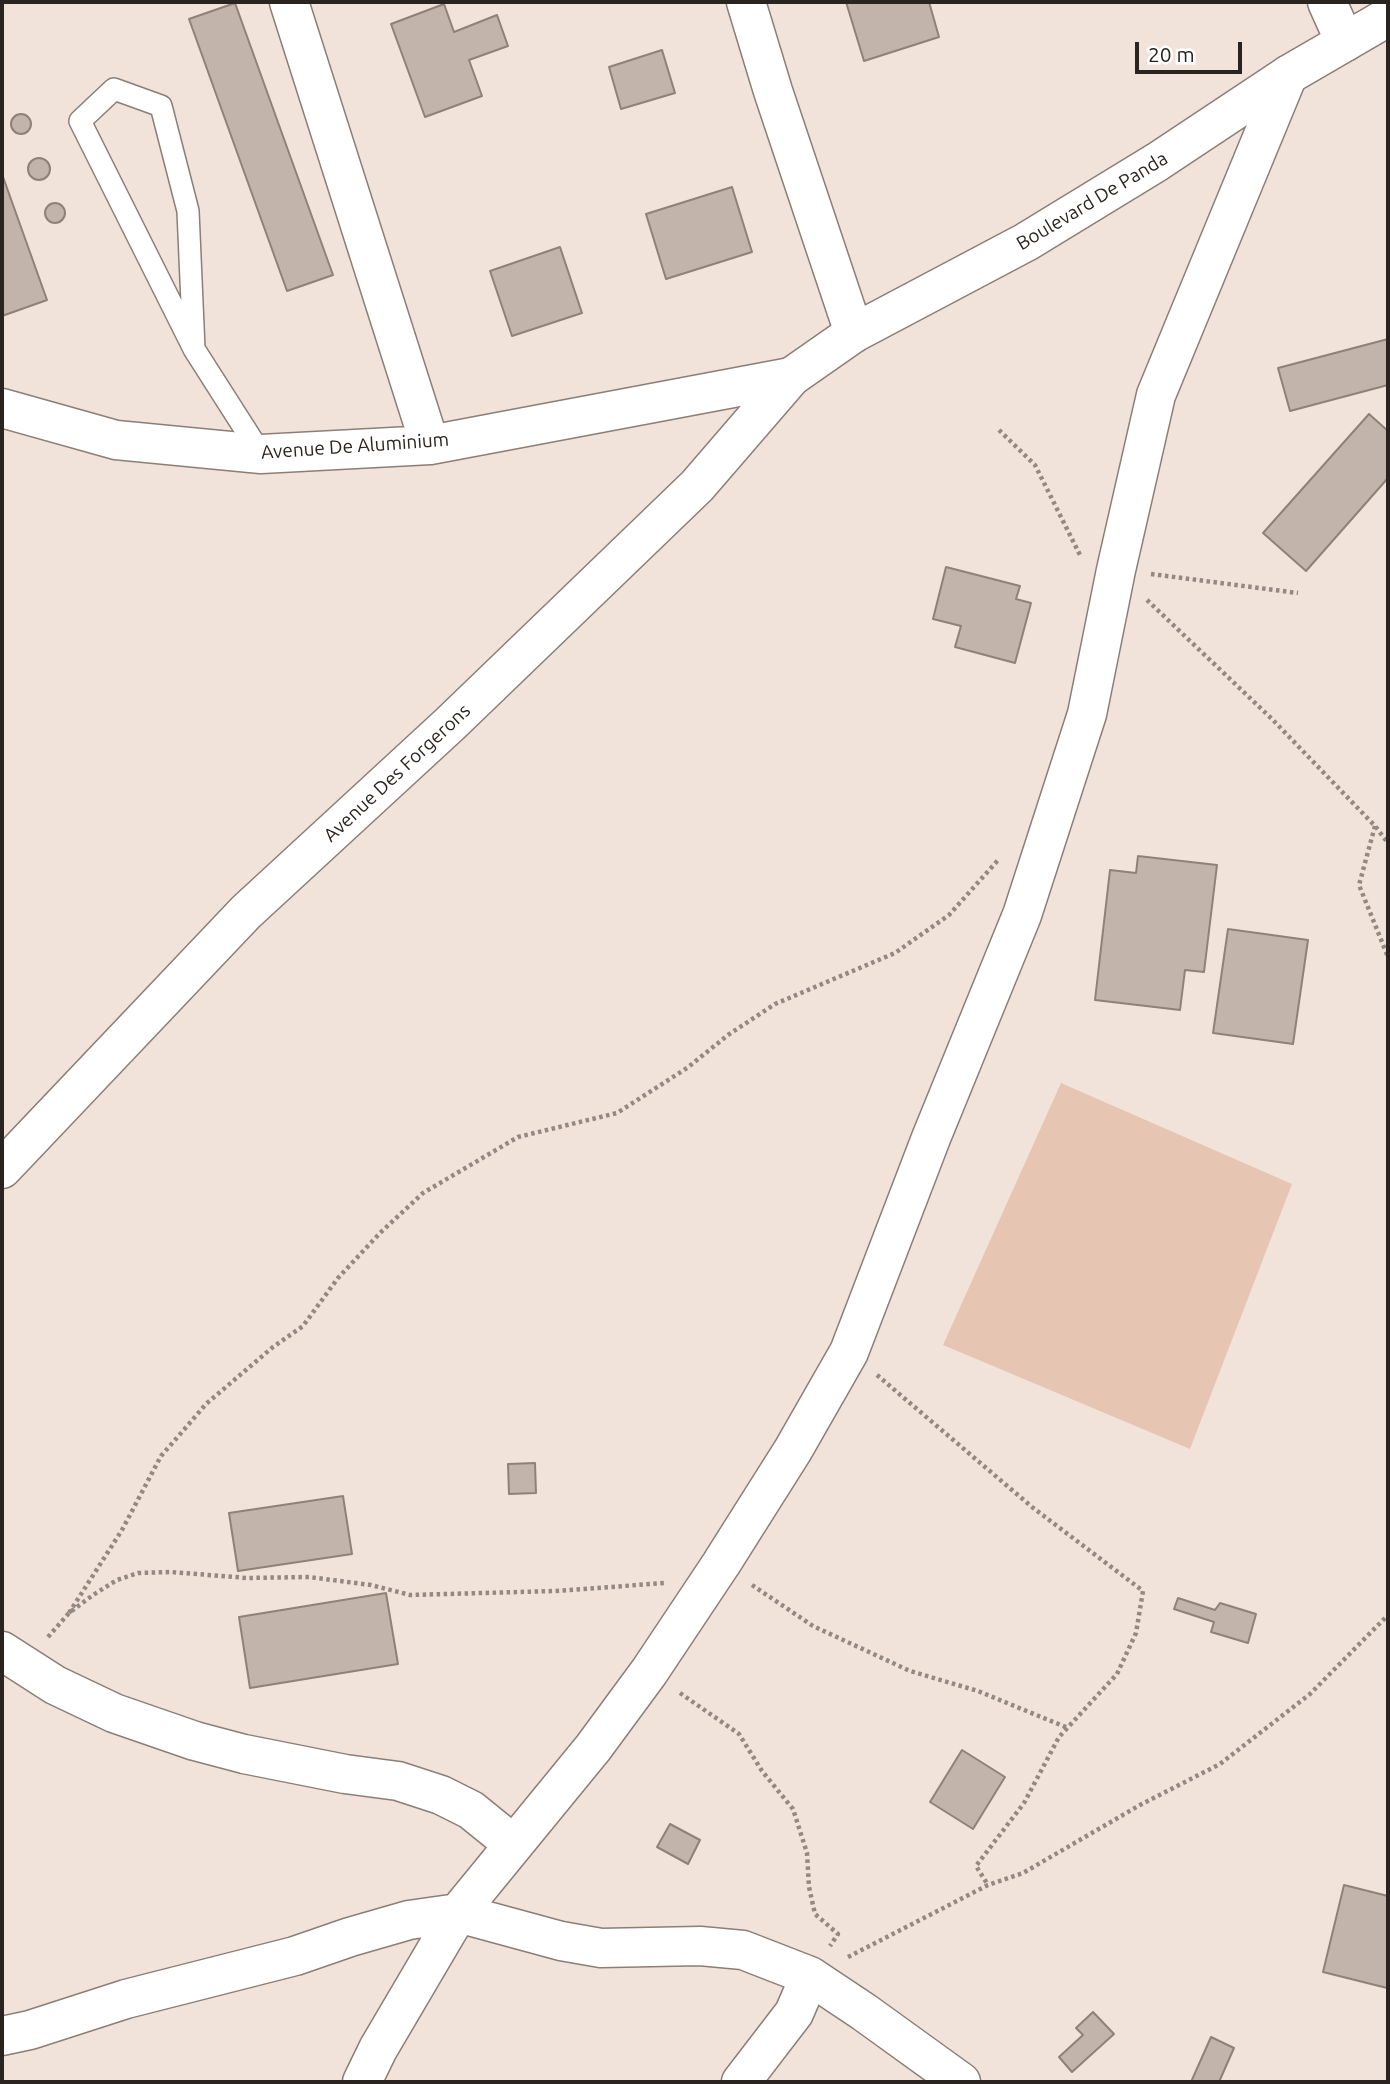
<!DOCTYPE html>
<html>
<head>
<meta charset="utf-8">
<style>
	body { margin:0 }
	#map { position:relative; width:1390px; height:2084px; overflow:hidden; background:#f2e3da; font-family:Ubuntu,sans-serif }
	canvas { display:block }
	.frame { position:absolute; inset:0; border:4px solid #2a2421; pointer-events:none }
	.scale { position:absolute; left:1135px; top:42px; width:107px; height:32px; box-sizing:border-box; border:4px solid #2a2421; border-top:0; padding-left:9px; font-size:21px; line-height:24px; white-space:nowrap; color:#2a2421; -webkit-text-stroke:5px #fff; paint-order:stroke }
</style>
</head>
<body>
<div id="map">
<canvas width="1390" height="2084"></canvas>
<div class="frame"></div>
<div class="scale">20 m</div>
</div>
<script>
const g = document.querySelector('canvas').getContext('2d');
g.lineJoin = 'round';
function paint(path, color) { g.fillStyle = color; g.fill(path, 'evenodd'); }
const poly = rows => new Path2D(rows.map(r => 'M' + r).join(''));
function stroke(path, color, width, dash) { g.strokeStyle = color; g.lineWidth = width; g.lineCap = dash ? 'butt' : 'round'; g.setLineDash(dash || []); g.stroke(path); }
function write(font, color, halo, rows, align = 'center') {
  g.font = font + ' Ubuntu,sans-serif'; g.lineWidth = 7; g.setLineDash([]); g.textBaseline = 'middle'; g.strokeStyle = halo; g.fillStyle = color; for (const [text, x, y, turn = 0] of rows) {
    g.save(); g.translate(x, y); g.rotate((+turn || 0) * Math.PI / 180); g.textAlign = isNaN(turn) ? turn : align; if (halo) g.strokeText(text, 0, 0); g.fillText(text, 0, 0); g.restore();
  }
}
const green = poly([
	[1061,1083,1292,1184,1190,1449,943,1345]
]);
const building = poly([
	[846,2,929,2,939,37,864,61,846,2],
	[235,3,333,275,287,291,189,19,235,3],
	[444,4,454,32,497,15,508,46,469,60,482,96,425,117,391,24,444,4],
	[662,50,675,93,621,109,609,67,662,50],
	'11 124a10 10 0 1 1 20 0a10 10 0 1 1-20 0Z',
	'28 169a11 11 0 1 1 22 0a11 11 0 1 1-22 0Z',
	[2,174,47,300,2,316,2,174],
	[732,187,752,252,666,279,646,214,732,187],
	'45 213a10 10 0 1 1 20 0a10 10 0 1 1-20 0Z',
	[560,247,582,313,512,336,490,271,560,247],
	[1388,339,1388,385,1290,411,1278,368,1388,339],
	[1369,414,1388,431,1388,478,1306,571,1263,533,1369,414],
	[946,567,1020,586,1016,599,1031,603,1015,663,955,647,961,626,933,619,946,567],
	[1138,856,1217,865,1204,972,1185,970,1180,1010,1095,1000,1110,870,1136,873,1138,856],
	[1228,929,1308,940,1293,1044,1213,1033,1228,929],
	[535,1463,536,1493,509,1494,508,1464,535,1463],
	[343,1496,352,1554,238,1571,229,1513,343,1496],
	[386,1593,398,1664,250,1688,239,1617,386,1593],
	[1178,1598,1215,1610,1220,1603,1256,1614,1248,1643,1211,1632,1214,1622,1174,1609,1178,1598],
	[962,1750,1005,1777,973,1829,930,1802,962,1750],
	[670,1824,700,1840,688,1864,657,1847,670,1824],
	[1344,1885,1388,1896,1387,1988,1323,1972,1344,1885],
	[1093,2012,1114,2034,1072,2072,1059,2057,1083,2035,1076,2028,1093,2012],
	[1211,2037,1234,2048,1219,2082,1191,2082,1211,2037]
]);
const path = poly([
	[999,430,1035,465,1081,557],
	[1151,574,1298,593],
	[1147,600,1272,719,1375,826,1388,843],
	[1375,826,1359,885,1388,957],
	[877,1375,1032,1507,1143,1591,1136,1633,1117,1674,1059,1737,1024,1803,976,1866,988,1885],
	[752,1585,813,1626,910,1671,978,1691,1068,1728],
	[69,1613,122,1530,161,1456,182,1432,206,1404,273,1347,303,1326,338,1278,380,1233,423,1193,518,1137,617,1113,687,1068,728,1035,775,1004,895,953,949,915,999,859],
	[48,1637,69,1613,93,1595,117,1580,138,1573,171,1572,247,1578,309,1577,371,1585,410,1595,555,1591,665,1583],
	[680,1693,739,1734,762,1771,793,1809,807,1853,809,1887,815,1914,838,1934,830,1946],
	[848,1957,988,1885,1023,1873,1140,1805,1220,1764,1310,1694,1388,1615]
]);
const service = poly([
	[194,349,188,211,161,106,114,89,80,121,194,349,261,454]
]);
const minor = poly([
	[289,2,430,445],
	[746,2,773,91,854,333],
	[1327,2,1345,42],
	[2,408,116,440,261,454,430,445,791,377],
	[2,1651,55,1685,114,1713,195,1741,244,1754,345,1774,398,1781,441,1795,471,1810,513,1844],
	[2,2036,30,2030,126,1999,295,1956,350,1937,409,1920,458,1913,561,1941,601,1948,700,1946,743,1950,810,1976,864,2012,961,2082],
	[362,2082,378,2049,458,1913,593,1748,649,1672,721,1564,793,1450,849,1352,931,1138,1022,915,1087,714,1116,570,1156,395,1288,75],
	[741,2082,794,2013,810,1976]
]);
const tertiary = poly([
	[2,1169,246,912,450,724,697,486,791,377,854,333,1026,242,1157,162,1288,75,1388,17]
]);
const streetNames = [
	["Boulevard De Panda",1092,201,-31],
	["Avenue De Aluminium",355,446,-4],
	["Avenue Des Forgerons",397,773,-43]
];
paint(green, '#e6c6b3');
paint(building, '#c2b3ab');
stroke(building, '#8f817a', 2);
stroke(service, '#8b7e76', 24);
stroke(minor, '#8b7e76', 41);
stroke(tertiary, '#8b7e76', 41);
stroke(path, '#938882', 4.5, [3.5, 3.5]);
stroke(service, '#fff', 21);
stroke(minor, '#fff', 38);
stroke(tertiary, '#fff', 38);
write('19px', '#2a2421', '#fff', streetNames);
</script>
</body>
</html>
